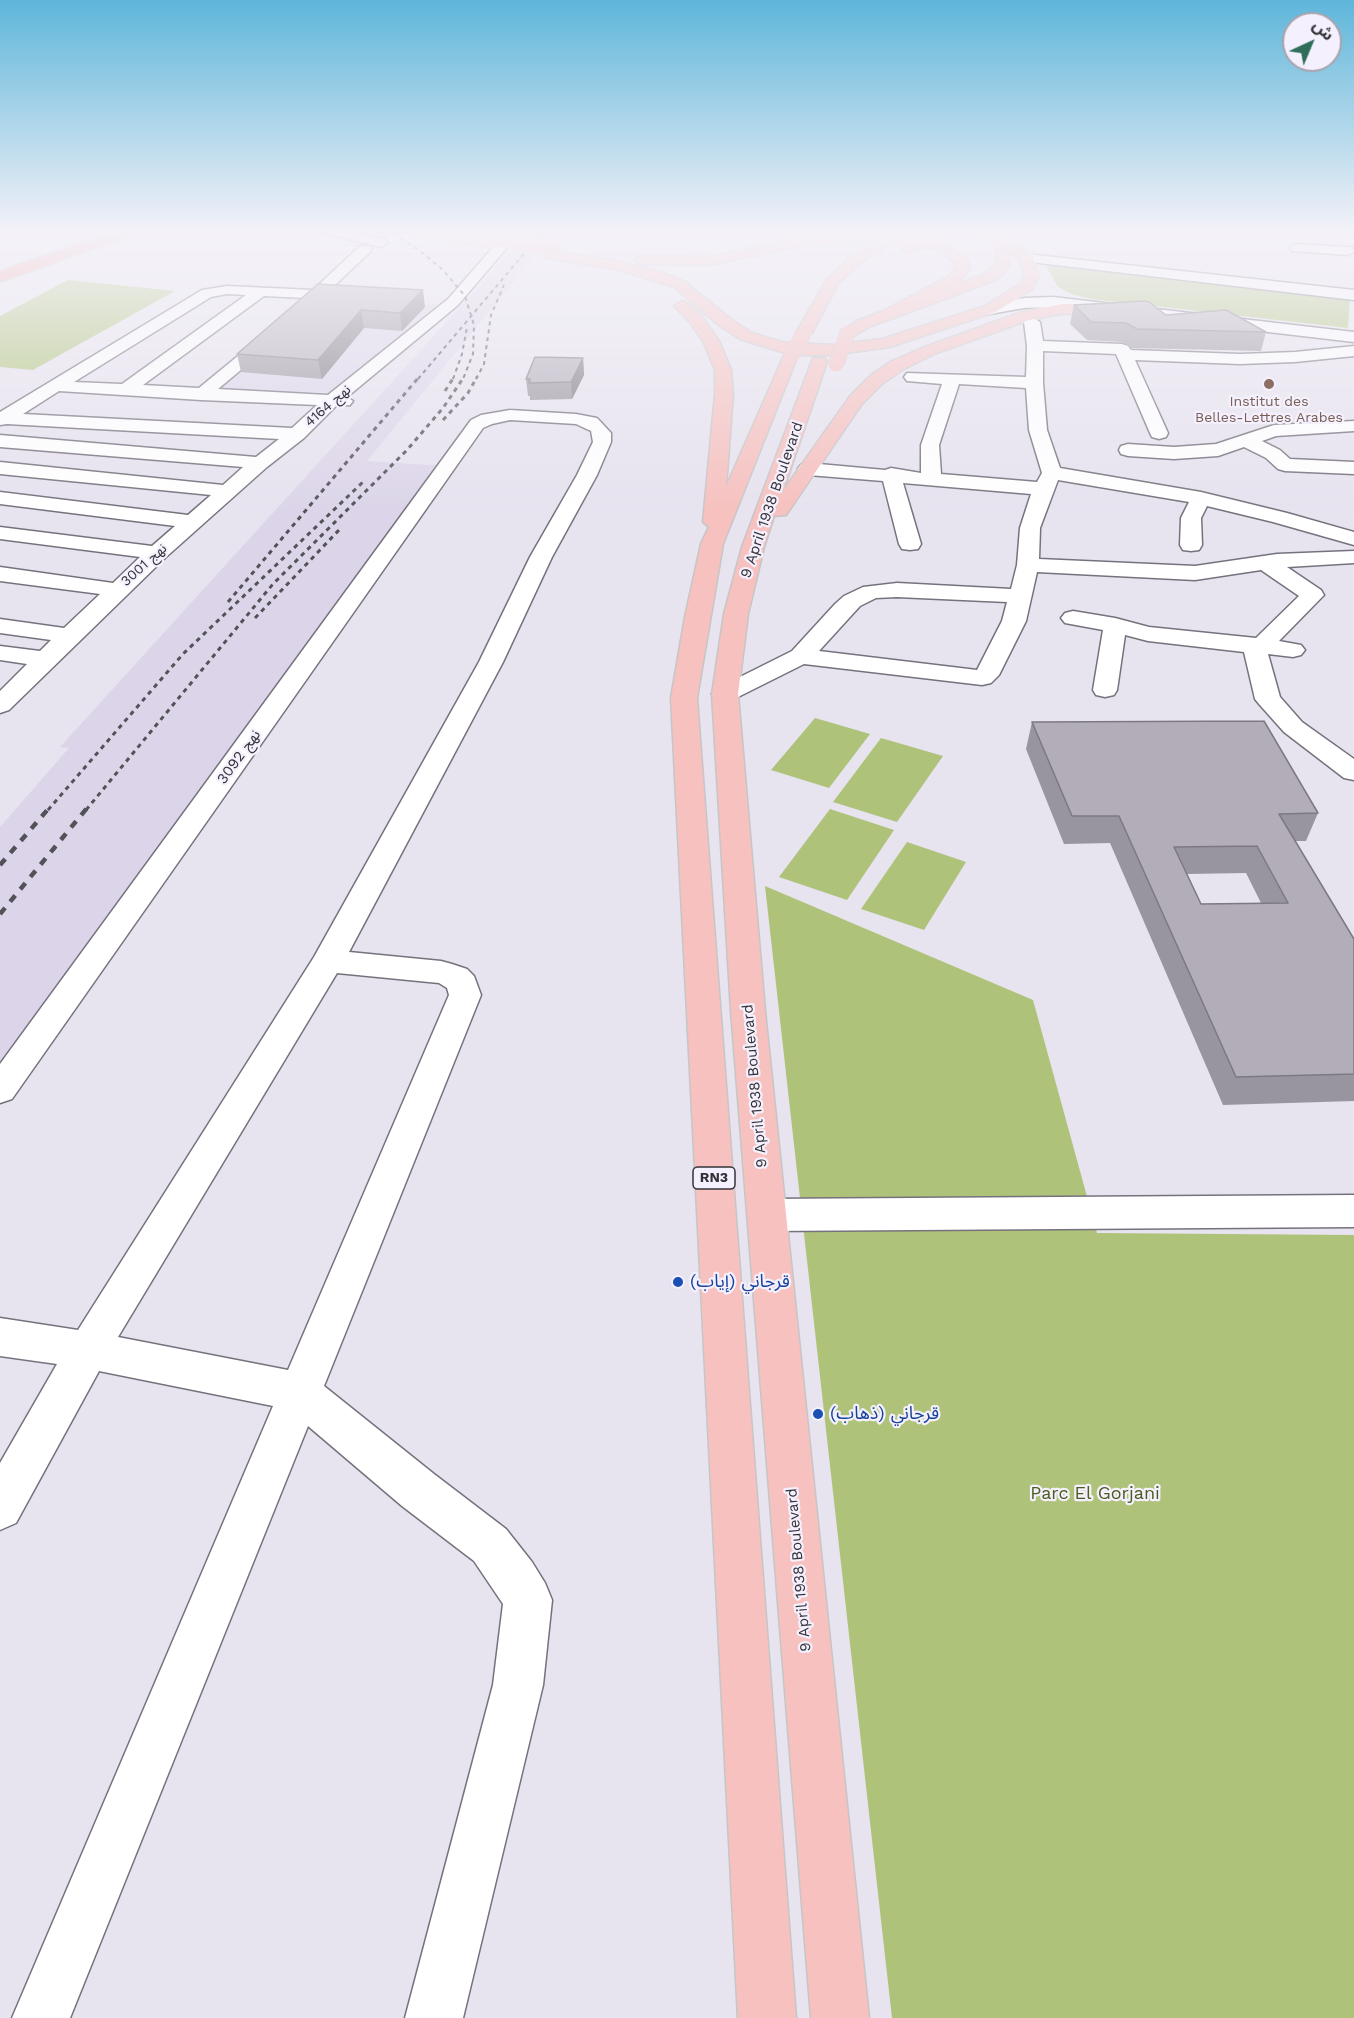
<!DOCTYPE html>
<html>
<head>
<meta charset="utf-8">
<style>
	body { margin:0 }
	#map { position:relative; width:1354px; height:2018px; overflow:hidden; background:#e7e3ef; font-family:"Work Sans","Noto Sans Arabic",sans-serif }
	canvas { display:block }
	.north { position:absolute; left:1282px; top:12px; width:60px; height:60px; box-sizing:border-box; background:#f4f0fd; border:2px solid #a7a4ae; border-radius:50%; rotate:44deg; font-size:16px; font-weight:700; line-height:24px; text-align:center; color:#343338 }
	.north::after { content:''; display:block; margin:auto; width:21px; height:27px; background:#306e5a; clip-path:polygon(50% 0,100% 100%,50% 72%,0 100%) }
</style>
</head>
<body>
<div id="map">
<canvas width="1354" height="2018"></canvas>
<div class="north">ش</div>
</div>
<script>
const g = document.querySelector('canvas').getContext('2d');
g.lineJoin = 'round';
function paint(path, color) { g.fillStyle = color; g.fill(path, 'evenodd'); }
const poly = rows => new Path2D(rows.map(r => 'M' + r).join(''));
function stroke(path, color, width, dash) { g.strokeStyle = color; g.lineWidth = width; g.lineCap = dash ? 'butt' : 'round'; g.setLineDash(dash || []); g.stroke(path); }
function write(font, color, halo, rows, align = 'center') {
  g.font = font + ' "Work Sans","Noto Sans Arabic",sans-serif'; g.lineWidth = 4.5; g.setLineDash([]); g.textBaseline = 'middle'; g.strokeStyle = halo; g.fillStyle = color; for (const [text, x, y, turn = 0] of rows) {
    g.save(); g.translate(x, y); g.rotate((+turn || 0) * Math.PI / 180); g.textAlign = isNaN(turn) ? turn : align; if (halo) g.strokeText(text, 0, 0); g.fillText(text, 0, 0); g.restore();
  }
}
const built = poly([
	[530,230,556,230,367,461,444,466,0,1064,0,827,69,748,60,747],
	[320,296,438,304,330,393,214,390]
]);
const green = poly([
	[1045,264,1350,298,1348,328,1092,299,1071,294,1058,287],
	[68,280,175,291,33,370,0,367,0,316],
	[815,718,870,734,829,788,771,770],
	[881,738,943,756,897,822,833,802],
	[830,809,894,830,847,900,779,877],
	[907,842,966,862,924,930,861,909],
	[765,886,1033,1000,1097,1233,1354,1235,1354,2018,892,2018]
]);
const minor = poly([
	[321,230,345,230,386,240,388,243,381,247,323,233,321,230],
	[508,230,522,230,458,305,347,397,353,401,350,405,336,406,304,438,267,467,165,558,9,710,0,713,0,691,27,664,0,660,0,646,40,651,51,640,0,633,0,619,64,628,100,594,0,581,0,567,113,583,140,557,0,539,0,527,152,546,175,526,0,504,0,492,188,515,211,495,0,474,0,462,223,485,243,467,0,447,0,435,256,457,279,439,7,424,0,425,0,412,202,290,227,286,313,290,360,246,370,246,372,249,370,252,330,290,357,293,360,296,357,299,321,299,309,307,301,302,304,298,264,296,143,385,199,388,267,332,273,330,279,332,281,335,279,338,218,389,328,395,448,299,508,230],
	[227,294,246,295,122,384,74,382,211,297,227,294],
	[59,391,201,400,317,405,292,428,23,414,59,391],
	[1297,244,1348,247,1353,248,1354,252,1348,255,1292,251,1290,248,1292,245,1297,244],
	[1027,254,1354,290,1354,300,1022,261,1020,258,1027,254],
	[1053,297,1354,332,1354,342,1053,307,1024,308,990,314,982,309,985,306,1024,298,1053,297],
	[1032,317,1040,322,1043,341,1122,344,1128,346,1131,350,1240,354,1295,352,1354,346,1354,356,1295,362,1240,364,1135,360,1168,433,1166,437,1159,439,1152,437,1150,433,1116,354,1043,351,1043,383,1047,430,1060,468,1201,492,1287,513,1354,532,1354,545,1273,522,1207,506,1201,518,1202,545,1199,550,1191,551,1183,550,1180,545,1181,518,1189,502,1058,480,1040,528,1039,559,1195,566,1277,554,1354,551,1354,563,1287,567,1321,590,1324,595,1279,641,1301,645,1305,650,1301,655,1293,657,1268,654,1280,697,1302,722,1354,759,1354,780,1344,778,1284,732,1259,704,1255,699,1244,652,1148,641,1125,635,1117,690,1114,695,1105,697,1096,695,1093,690,1103,630,1065,623,1061,618,1065,613,1073,611,1115,618,1149,627,1256,638,1299,596,1261,570,1195,580,1037,572,1026,621,999,675,991,683,982,685,804,664,734,699,725,702,716,699,712,694,716,689,792,651,835,604,844,596,863,587,897,583,1011,589,1017,565,1020,528,1031,494,903,483,921,544,918,549,910,550,902,549,899,544,883,481,808,475,801,473,798,469,801,465,808,463,885,470,891,468,921,473,921,445,942,384,907,381,904,377,907,373,1026,377,1027,346,1024,322,1032,317],
	[959,384,1026,388,1029,430,1042,473,1037,482,941,474,939,445,959,384],
	[897,597,1007,602,1002,621,977,670,819,651,860,606,876,598,897,597],
	[510,410,576,414,597,418,611,433,611,442,597,475,552,557,503,662,349,952,441,961,452,964,467,969,474,976,481,995,324,1386,434,1474,506,1529,532,1562,545,1583,552,1600,543,1685,463,2018,405,2018,493,1685,503,1604,474,1561,402,1506,308,1426,70,2018,12,2018,273,1406,99,1371,16,1523,0,1530,0,1463,57,1364,0,1356,0,1318,78,1330,314,957,479,662,530,557,577,475,593,442,591,431,576,424,510,420,492,424,483,428,12,1099,0,1103,0,1064,471,420,481,415,510,410],
	[337,973,439,983,447,988,449,995,288,1370,118,1337,337,973],
	[1354,421,1354,431,1276,436,1262,441,1280,450,1290,459,1354,462,1354,474,1285,471,1278,469,1266,458,1244,447,1218,456,1174,459,1128,456,1121,454,1119,450,1121,446,1128,444,1174,447,1216,444,1274,425,1354,421],
	[1354,1195,1354,1227,767,1231,754,1226,748,1215,754,1204,767,1199,1354,1195]
]);
const major = poly([
	[409,230,438,230,490,240,497,244,490,248,416,234,409,230],
	[975,230,991,230,1032,255,1039,277,1031,290,995,312,890,347,832,355,798,355,723,544,697,698,796,2018,738,2018,671,698,685,617,701,544,709,527,703,522,715,394,715,370,703,341,689,321,674,306,682,301,687,303,701,315,719,341,731,370,733,394,726,487,785,353,740,339,720,326,674,287,616,269,547,258,540,254,547,250,617,261,663,273,684,281,732,320,752,333,782,342,832,345,882,339,985,306,1020,284,1025,277,1020,260,1009,253,1010,264,1002,275,993,281,869,327,854,336,842,336,840,333,842,330,857,321,883,311,949,276,956,268,954,261,936,250,918,245,895,243,860,263,838,284,812,333,804,338,796,333,827,279,850,257,879,242,858,240,805,245,710,265,641,264,634,260,641,256,710,257,805,237,858,232,919,237,946,244,968,259,970,269,959,282,951,286,983,275,996,264,995,244,975,230],
	[1062,304,1117,304,1125,309,1117,314,1062,314,1029,320,934,354,902,370,882,384,862,404,786,515,774,516,764,547,748,614,738,694,765,1011,869,2018,811,2018,731,1011,712,694,724,614,742,547,813,358,825,358,827,362,783,491,850,396,870,376,890,362,922,348,1019,313,1062,304]
]);
const highway = poly([
	[119,230,139,230,137,233,0,282,0,272,14,266,119,230]
]);
const railFar2 = poly([
	[387,230,419,250,443,270,465,296,474,325,473,354,463,379],
	[418,379,544,230],
	[453,379,462,354,467,327],
	[476,379,484,364,491,315,504,285]
]);
const railFar1 = poly([
	[445,391,454,377],
	[443,420,468,393,477,377],
	[228,602,419,377],
	[255,618,340,529],
	[48,810,183,654,363,482],
	[86,810,273,584,407,450,443,408,464,377]
]);
const rail = poly([
	[0,865,49,808],
	[0,914,87,808]
]);
const majorBridge = poly([
	[493,237,553,249],
	[907,247,933,236],
	[791,356,804,333],
	[836,364,848,333]
]);
const wall = poly([
	[318,284,425,307,402,331,364,328,322,379,241,372,237,354],
	[1074,305,1166,315,1266,332,1261,351,1132,348,1122,342,1087,340,1070,324],
	[583,358,584,375,572,399,530,400,530,396,528,396,526,379],
	[1032,722,1318,813,1306,841,1295,841,1354,939,1354,1101,1223,1105,1110,843,1064,844,1026,749],
	[1246,873,1261,903,1201,904,1187,874]
]);
const shadedWall = poly([
	[423,290,425,307,402,331,400,313],
	[361,310,364,328,322,379,318,360],
	[583,358,584,375,572,399,571,382]
]);
const building = poly([
	[318,284,423,290,400,313,361,310,318,360,237,354,318,284],
	[1144,301,1149,302,1166,315,1226,310,1266,332,1137,329,1126,323,1091,322,1074,305,1144,301],
	[535,357,583,358,571,382,529,383,530,379,526,379,535,357],
	[1264,721,1318,813,1279,814,1354,939,1354,1074,1236,1077,1119,816,1072,816,1032,722,1264,721],
	[1257,846,1288,903,1201,904,1174,847,1257,846]
]);
const markers = [
	[1269,384,6,"#8d6e63"],
	[678,1282,6,"#1a4fb4"],
	[818,1414,6,"#1a4fb4"]
];
const farEducationnames = [
	["Institut des",1269,402],
	["Belles-Lettres Arabes",1269,418]
];
const farStreetnames = [
	["نهج 4164",328,406,-41],
	["نهج 3001",144,565,-42]
];
const shields = [
	[714,1178,42]
];
const shieldNames = [
	["RN3",714,1178]
];
const streetNames = [
	["9 April 1938 Boulevard",772,500,-71],
	["نهج 3092",239,757,-54],
	["9 April 1938 Boulevard",755,1086,-95],
	["9 April 1938 Boulevard",799,1570,-95]
];
const nearTransitnames = [
	["قرجاني (إياب)",690,1282],
	["قرجاني (ذهاب)",830,1414]
];
const nearParknames = [
	["Parc El Gorjani",1095,1494]
];
paint(built, '#dcd5e9');
paint(green, '#aec379');
stroke(minor, '#76727d', 3);
stroke(major, '#c6c6c7', 3);
stroke(highway, '#c6c6c7', 3);
paint(minor, '#fff');
paint(major, '#f6c1bf');
paint(highway, '#f09795');
stroke(railFar2, '#535258', 2, [4, 4]);
stroke(railFar1, '#535258', 3, [4.5, 4.5]);
stroke(rail, '#535258', 4.5, [8, 8]);
stroke(majorBridge, '#c6c6c7', 16, []);
stroke(majorBridge, '#f6c1bf', 15);
paint(wall, '#99959f');
paint(shadedWall, '#7d7982');
paint(building, '#b2adb9');
stroke(building, '#7d7982', 1.5);
const sky = g.createLinearGradient(0, 0, 0, 513);
sky.addColorStop(0, '#5eb6da');
sky.addColorStop(0.45, '#f4f2f8');
sky.addColorStop(1, '#f4f2f800');
g.fillStyle = sky;
g.fillRect(0, 0, 1354, 513);
for (const [x, y, r, color] of markers) { const dot = new Path2D(); dot.arc(x, y, r, 0, 2 * Math.PI); g.fillStyle = color; g.fill(dot); stroke(dot, '#f4f0fd', 2); }
write('14px', '#785e54', '#f4f0fd', farEducationnames);
write('14px', '#343338', '#f4f0fd', farStreetnames);
for (const [x, y, w] of shields) { const box = new Path2D(); box.roundRect(x - w / 2, y - 11, w, 22, 4.5); g.fillStyle = '#f4f0fd'; g.fill(box); stroke(box, '#343338', 1.5); }
write('bold 14px', '#343338', null, shieldNames);
write('15px', '#343338', '#f4f0fd', streetNames);
write('18px', '#164399', '#f4f0fd', nearTransitnames, 'left');
write('18px', '#4b5a1e', '#f4f0fd', nearParknames);
</script>
</body>
</html>
